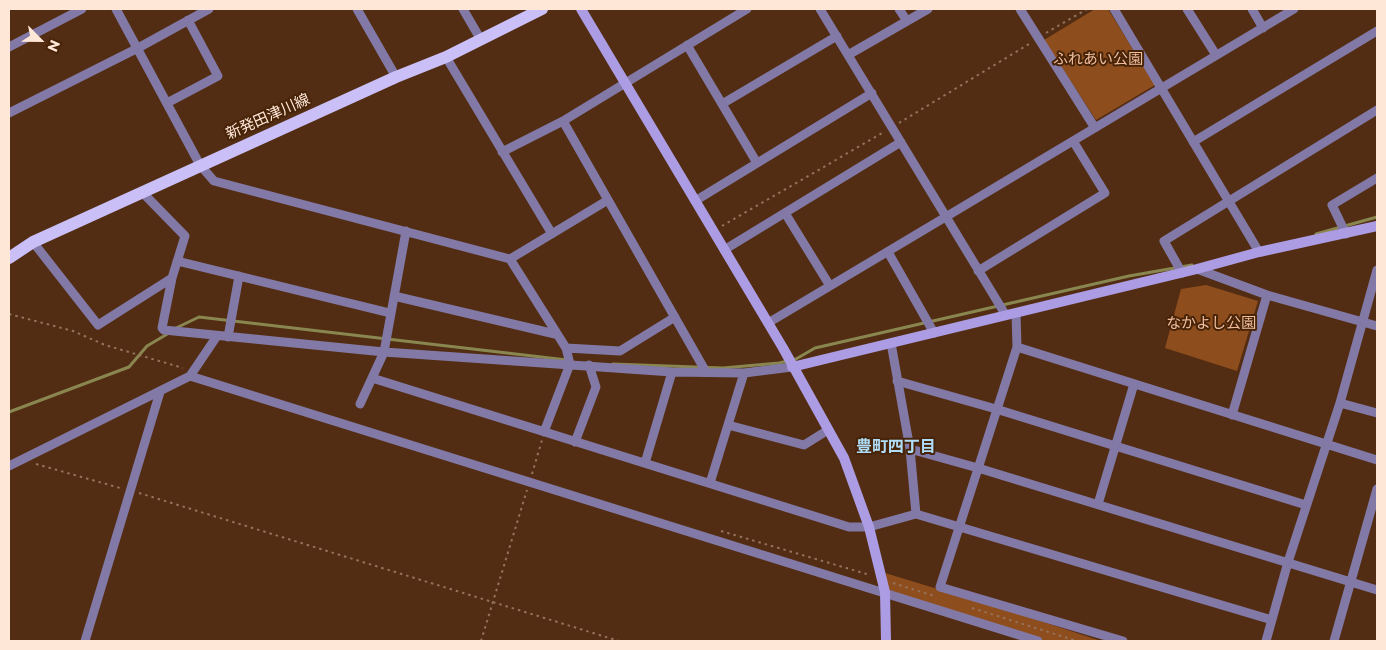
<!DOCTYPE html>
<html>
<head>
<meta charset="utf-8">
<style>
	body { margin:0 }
	#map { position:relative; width:1386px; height:650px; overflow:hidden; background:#522d13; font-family:Montserrat,sans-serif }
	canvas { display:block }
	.frame { position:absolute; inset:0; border:10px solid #ffe7d8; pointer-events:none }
	.north { position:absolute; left:15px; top:15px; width:50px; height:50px; -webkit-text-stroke:4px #472308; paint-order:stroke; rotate:113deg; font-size:14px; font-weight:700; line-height:20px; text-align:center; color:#ffe7d8 }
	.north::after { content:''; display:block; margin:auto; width:18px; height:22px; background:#ffe7d8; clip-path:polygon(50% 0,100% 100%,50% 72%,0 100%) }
</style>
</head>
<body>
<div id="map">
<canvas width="1386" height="650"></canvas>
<div class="frame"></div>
<div class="north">N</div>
</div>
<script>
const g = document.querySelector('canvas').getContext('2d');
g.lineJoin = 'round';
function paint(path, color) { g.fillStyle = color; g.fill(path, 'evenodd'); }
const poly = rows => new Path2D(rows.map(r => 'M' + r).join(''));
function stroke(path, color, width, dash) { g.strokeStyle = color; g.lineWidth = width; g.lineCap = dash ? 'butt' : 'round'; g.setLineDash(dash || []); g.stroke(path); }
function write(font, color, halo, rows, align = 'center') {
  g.font = font + ' Montserrat,"Noto Sans JP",sans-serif'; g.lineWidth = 4; g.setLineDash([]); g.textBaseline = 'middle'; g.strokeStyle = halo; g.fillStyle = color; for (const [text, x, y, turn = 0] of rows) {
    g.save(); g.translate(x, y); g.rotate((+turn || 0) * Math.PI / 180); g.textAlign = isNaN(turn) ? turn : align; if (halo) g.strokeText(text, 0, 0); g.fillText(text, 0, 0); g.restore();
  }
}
const green = poly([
	[1095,9,1108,9,1155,85,1096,120,1044,40],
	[1206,285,1258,301,1237,371,1165,348,1181,289],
	[882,572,1016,613,1101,641,1046,641,886,591]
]);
const stream = poly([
	[1316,234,1377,217],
	[174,329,199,317,567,360],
	[613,364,723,368,779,363,796,359,815,348,1129,276,1192,265],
	[9,412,129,367,147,346,169,333]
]);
const path = poly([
	[1046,33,1087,9],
	[899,123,1029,44],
	[722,226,884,132],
	[9,314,73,331,105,345,183,368],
	[36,464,120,488],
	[532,474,542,440],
	[139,493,619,641],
	[721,531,870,575],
	[893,583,934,596],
	[972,608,1077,641],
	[481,641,527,490]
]);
const street = poly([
	[116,9,200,165,214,181,510,259,566,348,570,364,544,432],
	[357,9,396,77],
	[463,9,481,40],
	[820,9,1005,314],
	[899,9,907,21],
	[1020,9,1095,128],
	[1114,9,1259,252],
	[1187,9,1216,55],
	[1252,9,1263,28],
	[687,45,757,163],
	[9,47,82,9],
	[848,55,928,9],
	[446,57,552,234],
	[167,103,218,76,188,20],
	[722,104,837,36],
	[9,113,138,48,209,9],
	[1193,142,1377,31],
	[502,152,563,121],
	[142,192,185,236,172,278,162,328,164,330,384,352,672,372,744,373,792,367],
	[695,201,872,93],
	[785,213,830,286],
	[1346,234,1332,205,1377,178],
	[33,242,98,325,172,278],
	[724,250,901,142],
	[888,252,934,333],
	[510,259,608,200],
	[177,261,390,313],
	[1197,269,1267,295,1377,326],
	[978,271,1105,193,1073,141],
	[1182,273,1164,241,1377,110],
	[394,296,555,334],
	[1016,313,1017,347,940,587,1123,641],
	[768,323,1294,9],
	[228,337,239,276],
	[891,343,910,449,916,514,1272,620],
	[1017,347,1377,460],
	[566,348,620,351,675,317],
	[706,372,563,121,747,9],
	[190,376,1038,641],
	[372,378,849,527,869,527,916,514],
	[897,381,996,409,1306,505],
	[1340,403,1377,413],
	[360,404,384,352,406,231],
	[1232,415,1267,295],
	[728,425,804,445,828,430],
	[575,442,596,387,589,365],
	[910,449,978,468,1377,590],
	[645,463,672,372],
	[9,466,190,376,217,336],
	[710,483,744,373],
	[1098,504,1134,384],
	[85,641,160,392],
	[1266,641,1288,562,1340,403,1377,270],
	[1334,641,1377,489]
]);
const secondary = poly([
	[581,9,783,348,844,458,869,527,885,592,886,641],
	[792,367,1197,269,1259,252,1377,226]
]);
const primary = poly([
	[9,258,33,242,396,77,446,57,542,9]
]);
const parkNames = [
	["ふれあい公園",1098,60],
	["なかよし公園",1211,324]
];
const streetNames = [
	["新発田津川線",268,117,-24]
];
const neighbourhoodNames = [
	["豊町四丁目",896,447]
];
paint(green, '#8e4d1c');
stroke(stream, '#898650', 3);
stroke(path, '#94735e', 2, [2.5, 4]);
stroke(street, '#8279a6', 9);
stroke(secondary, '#ac9ce4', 10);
stroke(primary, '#cabff7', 12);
write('15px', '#f0bd9d', '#472308', parkNames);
write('15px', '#ffe7d8', '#472308', streetNames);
write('bold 16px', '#b0def8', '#472308', neighbourhoodNames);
</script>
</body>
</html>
